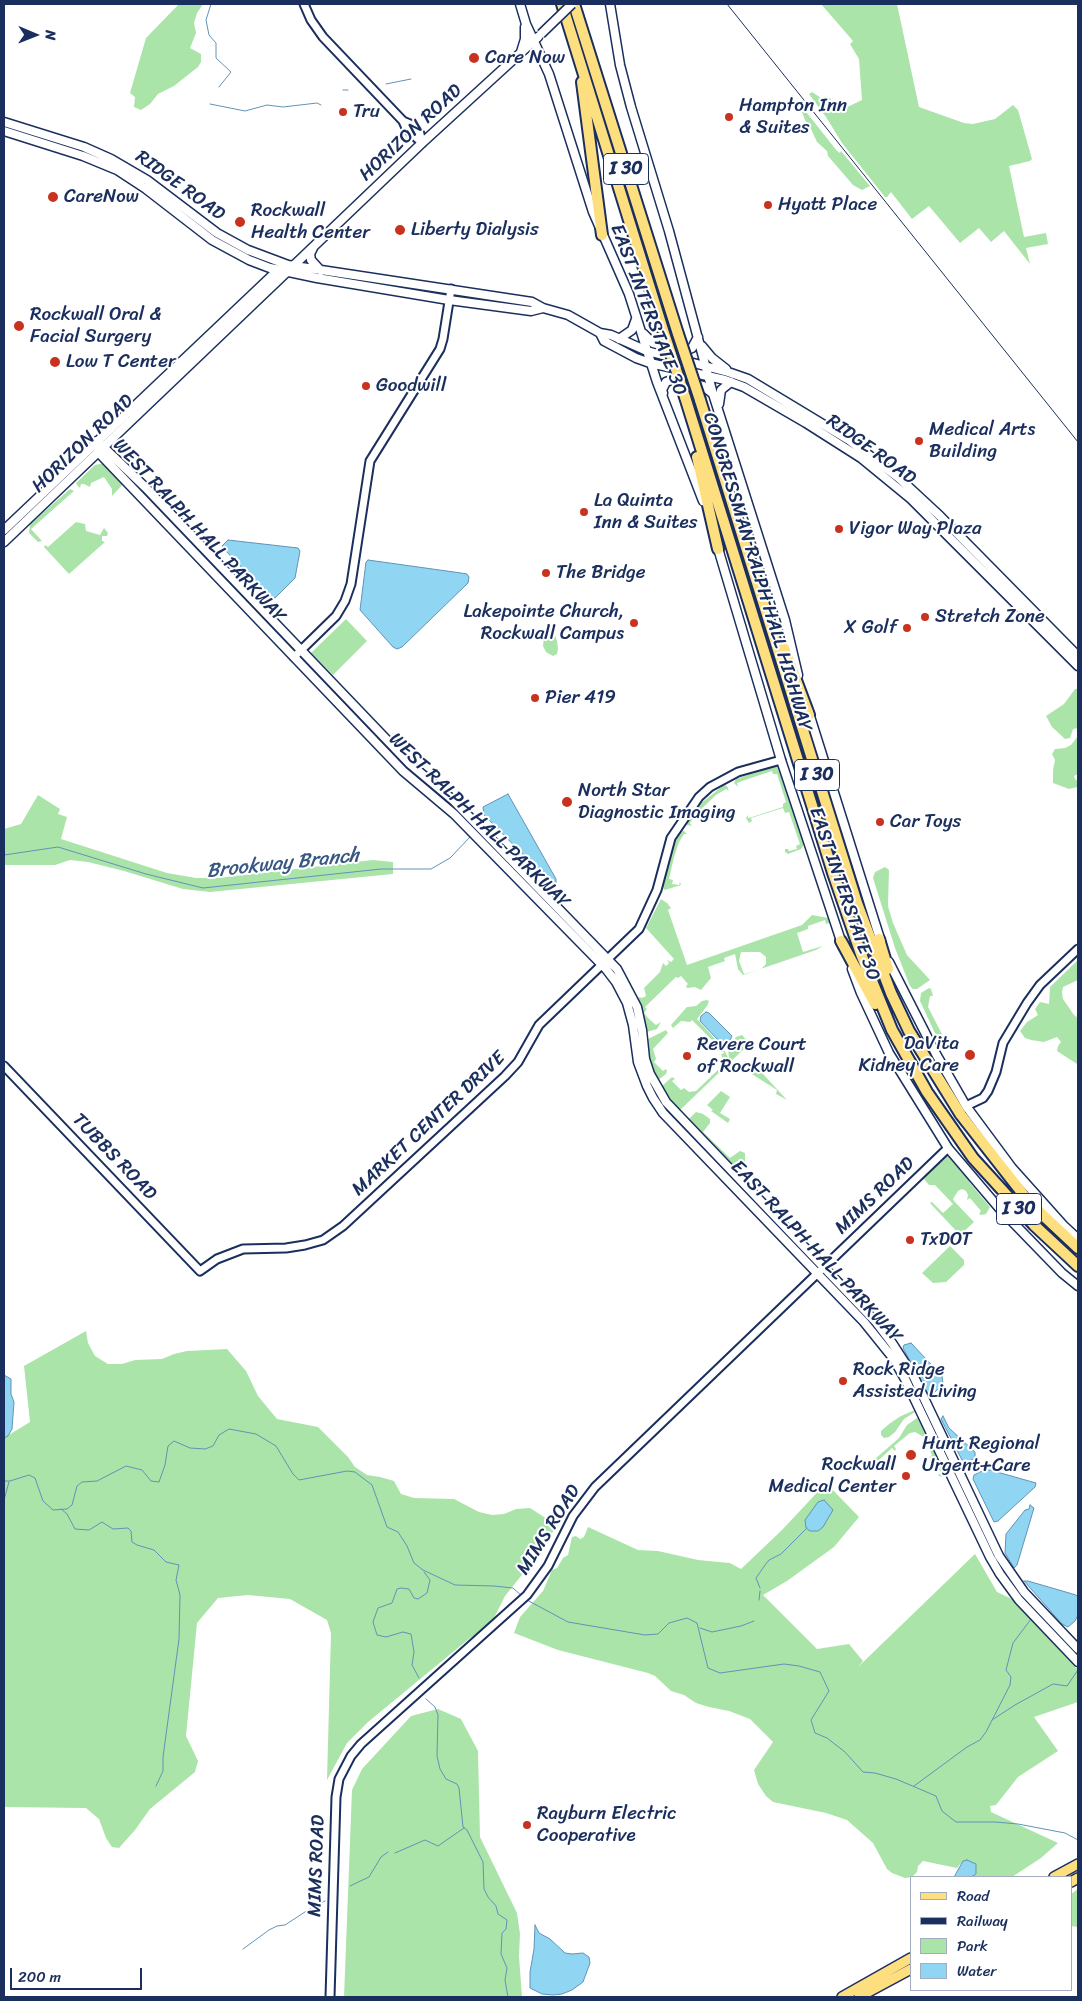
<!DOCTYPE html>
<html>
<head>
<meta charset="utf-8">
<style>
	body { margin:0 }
	#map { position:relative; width:1082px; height:2001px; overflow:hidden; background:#fff; font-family:Sriracha,sans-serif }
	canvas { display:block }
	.frame { position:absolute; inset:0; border:5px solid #1b2f5e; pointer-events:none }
	.legend { position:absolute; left:910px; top:1876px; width:162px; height:115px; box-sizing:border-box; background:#fff; border:1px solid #a4acbf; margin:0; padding:6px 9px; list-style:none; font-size:15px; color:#1b2f5e }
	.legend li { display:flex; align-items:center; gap:10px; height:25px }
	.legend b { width:25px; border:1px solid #a4acbf }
	.north { position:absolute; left:10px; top:10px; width:50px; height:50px; -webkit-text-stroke:4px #fff; paint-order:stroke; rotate:91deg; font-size:14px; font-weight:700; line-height:20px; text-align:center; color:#1b2f5e }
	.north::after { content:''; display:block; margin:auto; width:18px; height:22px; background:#1b2f5e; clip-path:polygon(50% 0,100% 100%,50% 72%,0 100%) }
	.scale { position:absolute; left:10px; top:1968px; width:132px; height:22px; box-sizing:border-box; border:2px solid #1b2f5e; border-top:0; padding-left:6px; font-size:15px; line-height:18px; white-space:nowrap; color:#1b2f5e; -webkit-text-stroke:4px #fff; paint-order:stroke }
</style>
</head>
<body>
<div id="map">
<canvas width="1082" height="2001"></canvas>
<div class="frame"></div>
<ul class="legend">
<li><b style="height:6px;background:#fedf80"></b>Road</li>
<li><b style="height:6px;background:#1b2f5e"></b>Railway</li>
<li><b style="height:14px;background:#abe4a9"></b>Park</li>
<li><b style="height:14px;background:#90d5f2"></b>Water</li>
</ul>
<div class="north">N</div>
<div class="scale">200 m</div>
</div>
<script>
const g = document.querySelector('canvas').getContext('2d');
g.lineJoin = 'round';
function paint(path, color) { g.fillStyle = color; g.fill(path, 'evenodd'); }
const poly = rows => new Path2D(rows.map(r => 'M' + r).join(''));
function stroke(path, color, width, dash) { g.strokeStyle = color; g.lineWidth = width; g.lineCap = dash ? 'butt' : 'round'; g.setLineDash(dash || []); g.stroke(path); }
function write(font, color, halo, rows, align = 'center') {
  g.font = font + ' Sriracha,sans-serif'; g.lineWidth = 4; g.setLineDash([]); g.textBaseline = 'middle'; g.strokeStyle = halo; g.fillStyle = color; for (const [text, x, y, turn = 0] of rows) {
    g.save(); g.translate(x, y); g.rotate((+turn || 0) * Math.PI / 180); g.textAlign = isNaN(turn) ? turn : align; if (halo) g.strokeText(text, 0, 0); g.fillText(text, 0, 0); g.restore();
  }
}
const green = poly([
	[179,4,203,4,197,13,194,23,196,33,190,48,201,54,201,62,198,67,174,86,158,94,150,104,141,110,134,107,135,97,130,93,146,38],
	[821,4,897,4,919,107,964,123,973,124,995,119,1013,105,1018,110,1032,159,1030,161,1009,166,1024,237,1046,233,1048,244,1026,248,1030,264,1004,231,991,242,979,228,960,243,929,206,912,219,891,192,887,197,885,197,842,143,826,117,809,94,812,92,824,100,830,98,837,112,862,100,859,59,850,44,853,41],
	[800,107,803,108,837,151,840,153,841,151,870,186,862,190,853,185,828,156,827,151,817,142,811,129,805,120],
	[105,463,123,481,123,484,112,496,112,489,104,477,91,483,90,487,84,484,81,484,80,488,77,485,76,483,95,465],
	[70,489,74,491,31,529,42,541,38,542,29,533,30,524],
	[76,522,85,524,86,531,100,535,104,528,108,533,107,536,102,536,102,541,105,542,69,574,44,547,45,545,48,547],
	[346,619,367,641,333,675,311,653],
	[549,632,555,635,557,641,558,649,557,654,553,656,546,652,543,646,544,637],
	[1075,689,1078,689,1078,728,1073,729,1070,738,1065,739,1052,727,1046,716,1064,704],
	[1078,736,1078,774,1074,776,1075,779,1078,781,1078,787,1069,789,1053,783,1053,770,1055,760,1052,754,1055,749,1065,748,1071,745],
	[776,766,781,767,787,783,804,844,801,849,788,854,785,852,785,849,788,849,789,851,797,849,796,846,800,844,789,812,785,813,783,808,751,818,752,821,749,823,746,818,748,815,748,818,752,817,783,807,783,804,786,802,777,774,773,774,772,771,745,780,737,783,738,787,734,783,736,779,745,776],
	[724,785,727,786,729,791,726,789,716,795,697,813,690,823,692,826,687,825,687,819,700,804],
	[38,795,60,809,58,814,67,817,61,839,167,873,196,878,218,878,373,860,393,862,393,874,210,892,183,889,124,871,88,862,70,860,55,865,4,865,4,829,21,824],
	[680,831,684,831,687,834,684,834,679,842,674,857,669,879,673,880,672,884,679,885,680,882,681,885,665,890,663,888,670,855],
	[885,867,889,870,888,906,893,923,907,955,930,980,917,989,913,989,910,986,895,948,873,878,875,872],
	[661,899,667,903,671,908,668,910,687,965,802,925,812,915,828,918,829,923,826,924,825,920,808,926,808,929,797,933,803,952,823,946,816,950,743,975,738,969,735,954,724,958,725,961,708,967,711,978,701,990,695,987,687,988,686,986,688,984,681,976,678,978,676,977,645,1007,647,1009,644,1013,650,1020,656,1025,661,1022,657,1029,647,1032,637,999,639,997,642,998,646,996,644,988,660,972,663,963,666,966,669,963,667,960,671,962,674,959,646,928],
	[741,952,760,952,766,957,766,964,761,969,744,974,739,961],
	[1078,960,1078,980,1063,987,1062,992,1063,999,1074,1015,1078,1018,1077,1064,1057,1051,1058,1046,1061,1042,1057,1037,1044,1042,1031,1040,1025,1038,1020,1031,1027,1022,1038,1015,1035,1009,1040,1002,1049,1004,1050,987],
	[929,988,931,989,933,996,930,996,928,1007,946,1042,950,1041,946,1045,940,1044,920,1001,921,993],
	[707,1000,709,1001,707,1006,697,1019,716,1040,713,1046,711,1043,713,1041,692,1020,690,1022,681,1021,673,1028,671,1025,687,1007,696,1006,702,1001],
	[666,1030,668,1033,653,1049,656,1059,654,1062,663,1071,666,1069,667,1071,666,1074,658,1080,649,1061,646,1040],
	[742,1035,749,1043,748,1045,678,1112,670,1104,661,1087,672,1077,675,1079,672,1081,681,1090,684,1088,689,1092,696,1091,723,1065,723,1059,721,1054,723,1054,724,1052,718,1051,714,1047,720,1043,729,1059,728,1049,736,1037],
	[745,1061,752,1062,787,1100,776,1094,777,1090,747,1071,744,1073,741,1068],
	[721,1091,730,1097,720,1113,730,1119,728,1123,711,1111,713,1110,707,1105],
	[696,1112,703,1114,710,1119,710,1123,703,1132,730,1158,740,1151,745,1153,745,1162,738,1169,735,1169,688,1120],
	[945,1154,957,1161,970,1183,990,1207,986,1214,981,1215,979,1214,981,1211,970,1198,967,1200,968,1195,966,1191,962,1189,958,1191,953,1199,954,1201,974,1222,960,1235,930,1203,932,1202,943,1213,953,1204,935,1185,929,1185,924,1179,938,1157],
	[950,1246,964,1260,964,1265,946,1282,933,1283,922,1273],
	[86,1331,88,1343,95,1356,108,1364,122,1364,135,1360,162,1359,174,1354,187,1351,227,1349,246,1371,258,1396,277,1419,318,1427,348,1457,355,1467,367,1475,380,1477,394,1481,401,1494,414,1498,454,1499,479,1512,492,1515,504,1514,516,1509,530,1508,558,1526,539,1548,533,1561,505,1596,492,1622,482,1632,470,1638,368,1722,347,1743,327,1780,331,1633,327,1620,290,1599,248,1595,218,1598,197,1623,186,1736,198,1761,195,1772,150,1809,135,1830,119,1848,112,1847,106,1838,99,1819,86,1808,4,1807,4,1438,30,1422,24,1366],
	[915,1410,915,1412,904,1419,895,1432,889,1437,884,1438,881,1435,881,1431,889,1424,901,1416],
	[917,1418,921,1420,946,1474,945,1476,943,1477,939,1476,938,1475,941,1473,933,1457,929,1458,932,1455,924,1437,915,1432,910,1433,894,1446,896,1449,895,1451,892,1448,881,1458,876,1464,878,1467,873,1467,872,1464,875,1459,899,1438,907,1425],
	[826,1483,859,1517,834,1547,787,1581,763,1595,817,1649,849,1644,863,1661,858,1667,975,1554,997,1592,1012,1599,1078,1670,1078,1702,1034,1717,1058,1751,1018,1777,996,1805,990,1806,991,1812,1058,1843,1041,1858,1012,1877,971,1877,976,1874,963,1861,957,1868,923,1861,918,1866,917,1872,912,1877,905,1878,892,1873,887,1869,873,1843,847,1820,826,1813,773,1802,766,1796,758,1784,754,1770,773,1742,750,1719,729,1711,709,1707,696,1703,684,1695,671,1691,655,1676,648,1673,558,1650,514,1633,520,1617,543,1591,552,1570,557,1568,563,1558,568,1555,572,1537,576,1536,580,1539,584,1537,588,1527,638,1550,658,1551,698,1560,730,1563,741,1569,782,1530],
	[438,1709,461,1719,478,1751,480,1837,517,1913,520,1934,519,1956,522,1997,344,1997,352,1790,362,1769,411,1716],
	[1078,1889,1078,1927,1071,1926,1071,1894]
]);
const water = poly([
	[228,540,298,548,300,551,295,578,275,598,271,598,224,549,222,546,228,540],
	[368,560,461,573,467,574,469,577,468,583,402,647,397,649,393,647,360,610,366,562,368,560],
	[508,794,556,879,556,884,552,884,484,815,483,807,508,794],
	[706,1012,709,1013,732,1036,729,1042,726,1044,717,1039,700,1021,701,1016,706,1012],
	[911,1343,942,1376,943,1384,933,1394,928,1394,903,1348,904,1345,911,1343],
	[4,1375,11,1379,11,1394,14,1402,12,1429,8,1436,4,1438,4,1375],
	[943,1416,949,1428,975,1452,975,1458,967,1462,962,1460,941,1419,943,1416],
	[984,1470,990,1470,1036,1483,1035,1487,998,1521,994,1522,973,1479,974,1475,984,1470],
	[824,1500,833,1510,823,1527,818,1531,810,1531,806,1528,805,1520,818,1502,824,1500],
	[1030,1505,1034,1508,1017,1565,1014,1568,1005,1553,1006,1534,1025,1510,1029,1509,1030,1505],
	[1024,1581,1028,1581,1076,1595,1078,1597,1078,1615,1075,1621,1068,1627,1062,1624,1024,1581],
	[967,1860,976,1864,976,1874,971,1877,954,1877,963,1861,967,1860],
	[535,1925,539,1933,550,1939,565,1953,572,1954,583,1953,589,1957,590,1963,583,1982,572,1990,562,1994,553,1995,542,1994,530,1988,530,1972,534,1949,535,1925]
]);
const stream = poly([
	[211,4,206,20,209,35,216,43,216,58,231,72,219,87],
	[386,84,411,79],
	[343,90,348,90],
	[210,104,245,111,267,105,283,107,317,103,321,105],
	[4,855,58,847,146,874,203,888,381,869,431,869,450,858,470,837],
	[4,1481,10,1481,29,1475,35,1478,43,1501,53,1510,67,1509,72,1505,77,1486,82,1482,97,1481,126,1466,142,1470,151,1481,159,1482,165,1465,168,1446,174,1441,190,1448,205,1449,213,1446,219,1435,229,1429,256,1434,276,1446,293,1474,299,1480,347,1471,355,1472,372,1485,387,1527,398,1532,407,1546,414,1563,423,1570,455,1585,494,1586,513,1588,522,1596],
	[4,1500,9,1482],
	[61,1509,67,1514,75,1529,89,1530,102,1522,113,1529,128,1528,131,1531,132,1542,137,1545,154,1550,166,1562,179,1565,176,1580,180,1595,179,1639,163,1757,163,1771,156,1786],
	[760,1588,756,1578,765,1565,769,1560,781,1554,807,1528],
	[527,1600,568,1622,645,1635,658,1634,669,1623,687,1618,697,1623,708,1668,720,1673,784,1664,799,1666,820,1672,829,1691,811,1720,815,1733,827,1738,845,1752,863,1772,875,1773,896,1779,936,1796,942,1811,956,1822,995,1822,1018,1824,1065,1833,1078,1840],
	[759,1600,760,1591],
	[700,1628,712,1632,741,1626,754,1621],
	[419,1678,412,1665,414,1652,411,1634,403,1632,386,1637,377,1635,373,1622,378,1608,392,1603,397,1589,401,1588,409,1589,414,1598,418,1599,427,1593,430,1580,424,1572],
	[426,1699,435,1707,438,1715,437,1756,440,1769,446,1779,457,1784,459,1788,463,1827,467,1830,483,1862,484,1889,488,1897,496,1906,498,1914,507,1920,506,1929,502,1933,501,1954,507,1968,505,1980,508,1997],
	[992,1720,1015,1705,1053,1684,1067,1686,1078,1670],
	[914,1786,967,1747,980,1740,986,1732,1010,1685,1011,1677,1006,1670,1013,1643,1031,1619],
	[395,1853,425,1840,438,1846,464,1828],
	[350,1886,369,1877,381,1857,388,1852],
	[243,1949,269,1930,277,1926,285,1925,311,1908,325,1901]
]);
const tertiary = poly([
	[304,4,311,20,323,37,403,121,410,124,420,134,422,143],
	[403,121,406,128,422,143],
	[294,657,336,616,345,601,351,584,370,461,440,349,443,339,451,289],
	[4,1066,200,1271,217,1259,243,1249,286,1248,305,1245,323,1240,343,1226,505,1076,518,1062,539,1025,639,929,657,890,671,838,699,797,710,787,738,772,781,760],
	[966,1106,983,1098,988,1091,996,1072,1003,1043,1027,1003,1040,985,1078,949],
	[330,1997,336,1797,339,1779,351,1756,361,1744,527,1595,548,1566,573,1516,595,1487,948,1148]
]);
const secondary = poly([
	[520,4,526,24,549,74,593,212,629,294,657,382,703,501],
	[610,4,620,65,631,107,669,231,713,394,785,620,798,675],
	[521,52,525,39,525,27],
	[4,122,84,147,111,159,147,180,217,233,248,250,288,265,532,302,543,308,568,315,600,333,611,335,647,351,728,372,748,379,849,440,899,478,940,516,1078,656],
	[4,131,83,156,117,170,146,189,212,240,249,260,270,268,317,278,449,300,531,311,543,308],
	[313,248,310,254,311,260,321,271],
	[600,333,604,341,636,358,650,363,725,380,744,387,806,423,861,458,911,499,1078,666],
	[644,334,653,343,685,351,692,348,698,337],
	[619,339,632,330,636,319],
	[702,346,712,358,726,369],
	[663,393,662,390,666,382,674,379,703,386,713,394],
	[719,404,721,390,731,382],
	[97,441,98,452,403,771,454,814,606,969,616,982,627,1003,633,1025,638,1062,647,1086,653,1098,663,1113,864,1322,893,1358,905,1379,990,1557,1000,1574,1019,1600,1078,1662],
	[97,441,145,487,410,764,453,800,617,969,637,1007,642,1030,645,1059,650,1074,666,1102,876,1322,892,1343,914,1377,999,1556,1024,1592,1078,1649],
	[4,530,278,270,282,269],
	[4,542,422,143,538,37],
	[717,545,781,760,842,944],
	[808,710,881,942],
	[889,962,936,1054,966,1106,1012,1168,1063,1225,1078,1239],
	[852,969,861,993,889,1053,948,1148,999,1208,1062,1273,1078,1286]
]);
const primary = poly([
	[1054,1877,1078,1864],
	[1071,1882,1078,1878],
	[842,1997,911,1958],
	[859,1997,911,1969]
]);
const motorway = poly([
	[562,4,663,330],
	[574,4,678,334],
	[582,82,602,235],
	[685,397,833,873,861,954,892,1030,927,1092,973,1158,1034,1225,1078,1266],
	[700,400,857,903,891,993,909,1031,961,1115,1030,1203,1078,1248],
	[697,457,718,549],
	[784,648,809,715],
	[879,939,888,969],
	[841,941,875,1004]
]);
const rail = poly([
	[727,4,1078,442]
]);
const secondaryBridge = poly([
	[541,34,572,4]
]);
const motorwayBridge = poly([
	[663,330,685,397],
	[678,334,700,400]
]);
const markers = [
	[474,58,6,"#c8321e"],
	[343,112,5,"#c8321e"],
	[729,117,5,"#c8321e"],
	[53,197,6,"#c8321e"],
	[768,205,5,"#c8321e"],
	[240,222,6,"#c8321e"],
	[400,230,6,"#c8321e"],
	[19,326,6,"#c8321e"],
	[55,362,6,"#c8321e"],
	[366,386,5,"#c8321e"],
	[919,441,5,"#c8321e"],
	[584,512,5,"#c8321e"],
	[839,529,5,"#c8321e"],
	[546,573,5,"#c8321e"],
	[925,617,5,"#c8321e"],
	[634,623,5,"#c8321e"],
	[907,628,5,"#c8321e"],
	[535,698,5,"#c8321e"],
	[567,802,6,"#c8321e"],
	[880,822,5,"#c8321e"],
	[970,1055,6,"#c8321e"],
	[687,1056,5,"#c8321e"],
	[910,1240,5,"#c8321e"],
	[843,1381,5,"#c8321e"],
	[911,1455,6,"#c8321e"],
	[906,1476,5,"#c8321e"],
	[527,1825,5,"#c8321e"]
];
const shields = [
	[626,169,45],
	[817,775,45],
	[1019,1209,45]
];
const shieldNames = [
	["I 30",626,169],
	["I 30",817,775],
	["I 30",1019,1209]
];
const poiNames = [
	["Care Now",485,58],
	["Hampton Inn",739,106],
	["& Suites",739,128],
	["Tru",353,112],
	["CareNow",64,197],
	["Hyatt Place",778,205],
	["Rockwall",251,211],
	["Health Center",251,233],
	["Liberty Dialysis",411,230],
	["Rockwall Oral &",30,315],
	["Facial Surgery",30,337],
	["Low T Center",66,362],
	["Goodwill",376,386],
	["Medical Arts",929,430],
	["Building",929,452],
	["La Quinta",594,501],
	["Inn & Suites",594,523],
	["Vigor Way Plaza",849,529],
	["The Bridge",556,573],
	["Lakepointe Church,",624,612,"right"],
	["Rockwall Campus",624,634,"right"],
	["Stretch Zone",935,617],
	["X Golf",897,628,"right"],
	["Pier 419",545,698],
	["North Star",578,791],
	["Diagnostic Imaging",578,813],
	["Car Toys",890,822],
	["DaVita",959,1044,"right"],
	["Kidney Care",959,1066,"right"],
	["Revere Court",697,1045],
	["of Rockwall",697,1067],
	["TxDOT",920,1240],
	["Rock Ridge",853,1370],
	["Assisted Living",853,1392],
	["Hunt Regional",922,1444],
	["Urgent+Care",922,1466],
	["Rockwall",896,1465,"right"],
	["Medical Center",896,1487,"right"],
	["Rayburn Electric",537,1814],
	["Cooperative",537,1836]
];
const streetNames = [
	["HORIZON ROAD",411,133,-43],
	["RIDGE ROAD",180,186,36],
	["EAST INTERSTATE 30",648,310,69],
	["HORIZON ROAD",83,444,-44],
	["RIDGE ROAD",871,450,36],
	["WEST RALPH HALL PARKWAY",199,531,47],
	["CONGRESSMAN RALPH HALL HIGHWAY",757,572,73],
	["WEST RALPH HALL PARKWAY",479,821,44],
	["EAST INTERSTATE 30",844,894,71],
	["MARKET CENTER DRIVE",429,1124,-43],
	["TUBBS ROAD",114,1157,46],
	["MIMS ROAD",875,1196,-44],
	["EAST RALPH HALL PARKWAY",816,1252,47],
	["MIMS ROAD",549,1530,-58],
	["MIMS ROAD",317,1866,-88]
];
const waterNames = [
	["Brookway Branch",283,864,-6]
];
paint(green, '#abe4a9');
paint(water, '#90d5f2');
stroke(water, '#6193b7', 1);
stroke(stream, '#6193b7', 1);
stroke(tertiary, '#1b2f5e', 11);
stroke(secondary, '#1b2f5e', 11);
stroke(primary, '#1b2f5e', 12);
stroke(motorway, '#1b2f5e', 14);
stroke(tertiary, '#fff', 7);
stroke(secondary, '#fff', 8);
stroke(primary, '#fedf80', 9);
stroke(motorway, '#fedf80', 10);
stroke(rail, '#1b2f5e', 1);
stroke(secondaryBridge, '#1b2f5e', 11, []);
stroke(motorwayBridge, '#1b2f5e', 14, []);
stroke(secondaryBridge, '#fff', 8);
stroke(motorwayBridge, '#fedf80', 10);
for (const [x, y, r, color] of markers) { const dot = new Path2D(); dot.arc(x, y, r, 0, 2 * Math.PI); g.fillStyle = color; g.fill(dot); stroke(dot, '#fff', 2); }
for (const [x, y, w] of shields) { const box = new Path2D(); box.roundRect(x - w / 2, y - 15.5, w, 31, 4); g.fillStyle = '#fff'; g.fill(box); stroke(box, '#1b2f5e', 1); }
write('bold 18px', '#1b2f5e', null, shieldNames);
write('19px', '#1b2f5e', '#fff', poiNames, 'left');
write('19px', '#1b2f5e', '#fff', streetNames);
write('italic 20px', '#385883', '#fff', waterNames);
</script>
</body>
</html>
